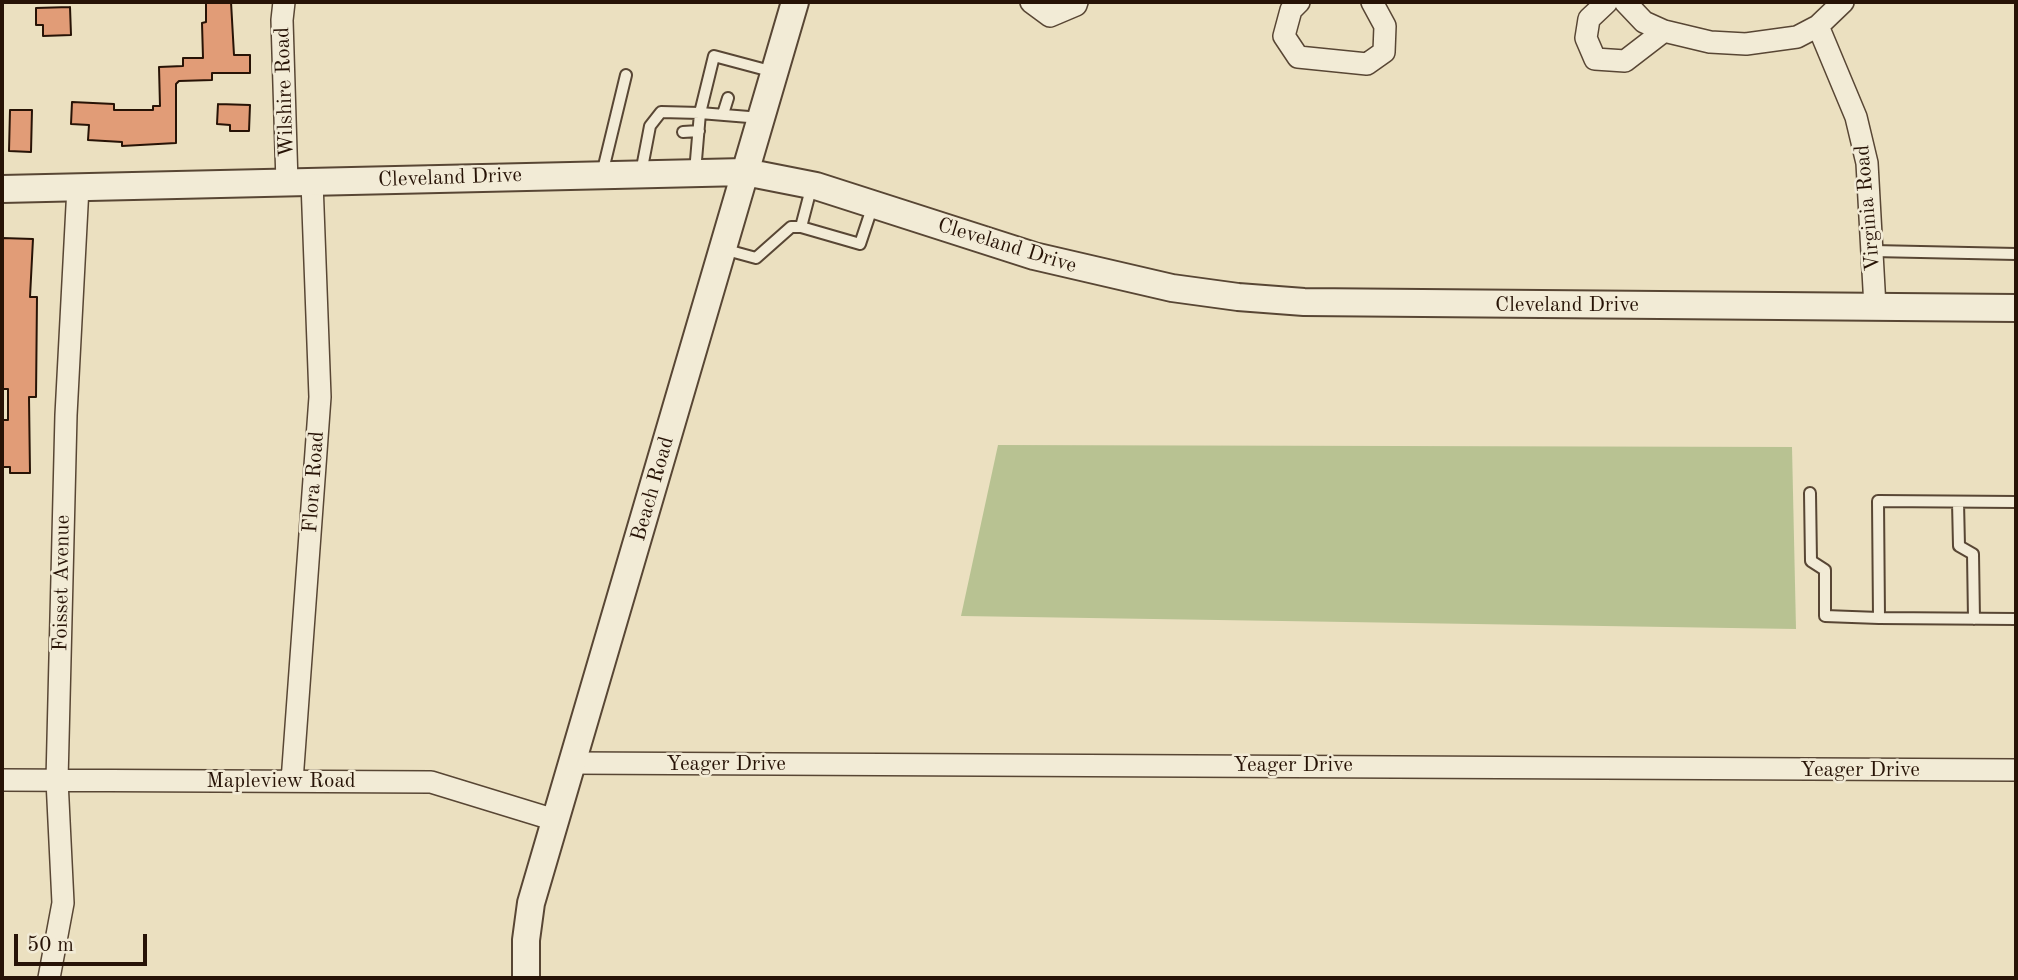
<!DOCTYPE html>
<html>
<head>
<meta charset="utf-8">
<style>
	body { margin:0 }
	#map { position:relative; width:2018px; height:980px; overflow:hidden; background:#ebe0c0; font-family:"Old Standard TT",serif }
	canvas { display:block }
	.frame { position:absolute; inset:0; border:4px solid #271306; pointer-events:none }
	.scale { position:absolute; left:14px; top:934px; width:133px; height:32px; box-sizing:border-box; border:4px solid #271306; border-top:0; padding-left:9px; font-size:21px; line-height:24px; white-space:nowrap; color:#271306; -webkit-text-stroke:5px #f2ebd6; paint-order:stroke }
</style>
</head>
<body>
<div id="map">
<canvas width="2018" height="980"></canvas>
<div class="frame"></div>
<div class="scale">50 m</div>
</div>
<script>
const g = document.querySelector('canvas').getContext('2d');
g.lineJoin = 'round';
function paint(path, color) { g.fillStyle = color; g.fill(path, 'evenodd'); }
const poly = rows => new Path2D(rows.map(r => 'M' + r).join(''));
function stroke(path, color, width, dash) { g.strokeStyle = color; g.lineWidth = width; g.lineCap = dash ? 'butt' : 'round'; g.setLineDash(dash || []); g.stroke(path); }
function write(font, color, halo, rows, align = 'center') {
  g.font = font + ' "Old Standard TT",serif'; g.lineWidth = 5; g.setLineDash([]); g.textBaseline = 'middle'; g.strokeStyle = halo; g.fillStyle = color; for (const [text, x, y, turn = 0] of rows) {
    g.save(); g.translate(x, y); g.rotate((+turn || 0) * Math.PI / 180); g.textAlign = isNaN(turn) ? turn : align; if (halo) g.strokeText(text, 0, 0); g.fillText(text, 0, 0); g.restore();
  }
}
const green = poly([
	[998,445,1792,447,1796,629,961,616]
]);
const building = poly([
	[206,2,231,2,234,55,250,55,250,73,212,73,212,80,179,81,176,84,176,143,122,146,122,142,88,140,89,125,71,124,72,102,114,104,114,110,153,110,153,106,160,106,159,67,183,66,183,58,203,58,202,23,206,22,206,2],
	[70,7,71,35,43,36,43,25,36,25,36,8,70,7],
	[218,104,250,105,249,131,230,131,230,125,217,124,218,104],
	[10,110,32,110,31,152,9,151,10,110],
	[2,238,33,239,30,297,37,297,36,397,29,397,30,473,10,473,10,467,2,467,2,420,8,420,8,389,2,389,2,238]
]);
const service = poly([
	[723,114,728,98],
	[761,118,700,113,714,56,774,72],
	[683,132,699,131],
	[641,173,650,126,661,112,700,113,695,172],
	[602,174,626,75],
	[801,227,812,185],
	[723,249,756,258,791,227,801,227,860,244,873,205],
	[1873,251,2016,254],
	[1810,493,1811,561,1825,570,1825,616,1879,618],
	[1958,502,1959,546,1973,554,1974,619],
	[2016,502,1878,501,1879,618,2016,619]
]);
const minor = poly([
	[284,2,282,20,287,183],
	[1031,2,1050,16,1076,5,1077,2],
	[1299,2,1291,10,1284,36,1298,57,1367,64,1384,52,1385,26,1372,2],
	[1607,2,1589,19,1586,38,1595,59,1625,61,1664,31],
	[1625,2,1644,22,1664,31,1710,42,1746,44,1797,37,1818,26,1843,2],
	[1818,26,1856,117,1867,163,1875,307],
	[571,763,2016,770],
	[2,780,431,782,555,820],
	[292,781,320,397,312,182],
	[49,978,63,903,57,780,66,415,78,187]
]);
const tertiary = poly([
	[2,189,745,172,816,186,1034,256,1172,288,1238,297,1304,302,2016,308],
	[526,978,526,940,531,903,795,2]
]);
const streetNames = [
	["Wilshire Road",285,92,-92],
	["Cleveland Drive",450,178,-2],
	["Virginia Road",1868,208,-95],
	["Cleveland Drive",1007,246,17],
	["Cleveland Drive",1567,305],
	["Flora Road",314,482,-86],
	["Beach Road",653,489,-74],
	["Foisset Avenue",62,583,-89],
	["Yeager Drive",726,764],
	["Yeager Drive",1293,765],
	["Yeager Drive",1860,770],
	["Mapleview Road",281,781]
];
paint(green, '#b8c292');
paint(building, '#e19c77');
stroke(building, '#271306', 2);
stroke(service, '#584634', 14);
stroke(minor, '#584634', 24);
stroke(tertiary, '#584634', 30);
stroke(service, '#f2ebd6', 10);
stroke(minor, '#f2ebd6', 21);
stroke(tertiary, '#f2ebd6', 26);
write('21px', '#271306', '#f2ebd6', streetNames);
</script>
</body>
</html>
